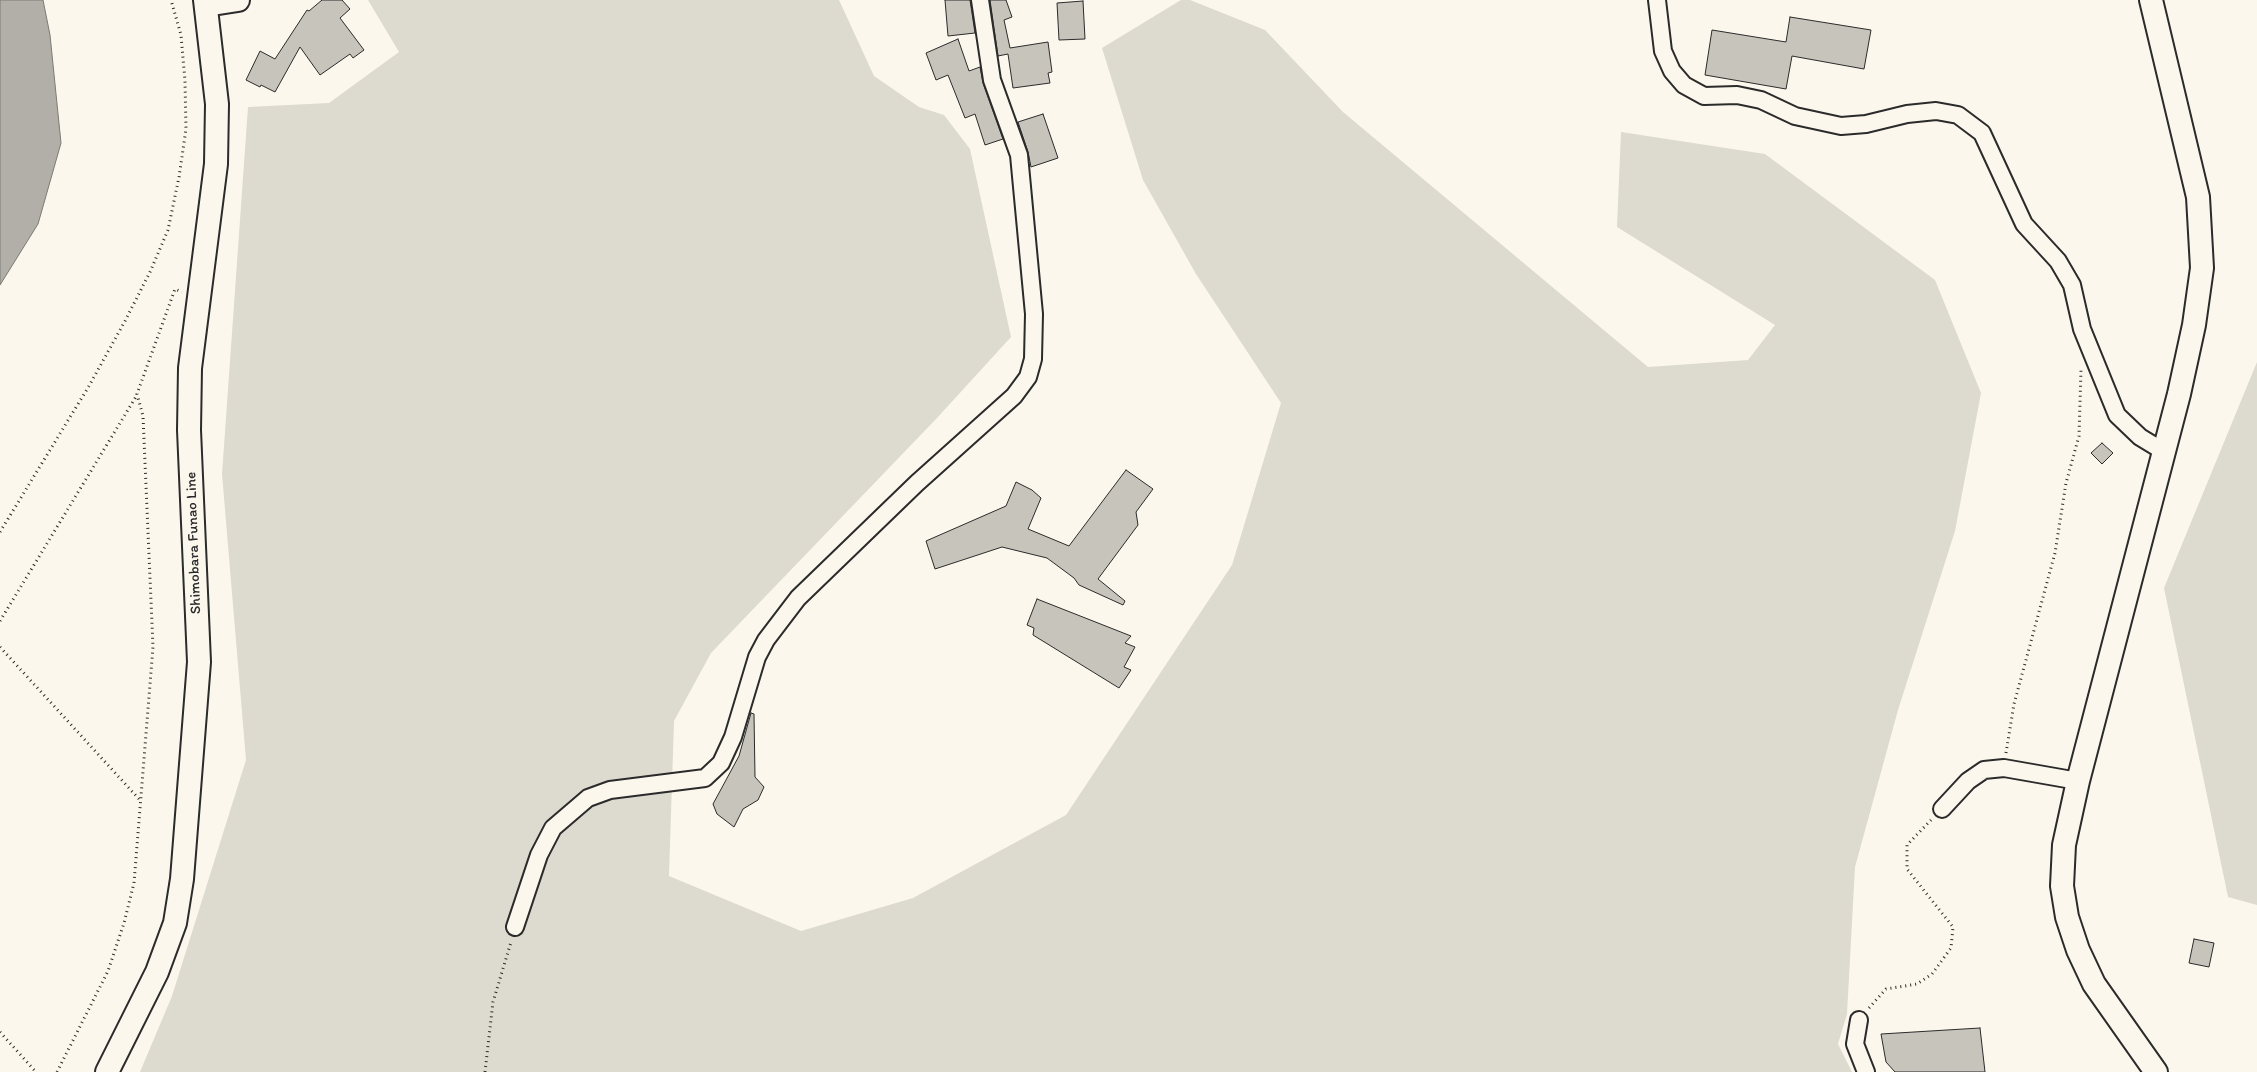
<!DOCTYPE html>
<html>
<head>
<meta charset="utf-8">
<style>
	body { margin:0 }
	canvas { display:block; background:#fbf7ec }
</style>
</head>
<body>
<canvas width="2257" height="1072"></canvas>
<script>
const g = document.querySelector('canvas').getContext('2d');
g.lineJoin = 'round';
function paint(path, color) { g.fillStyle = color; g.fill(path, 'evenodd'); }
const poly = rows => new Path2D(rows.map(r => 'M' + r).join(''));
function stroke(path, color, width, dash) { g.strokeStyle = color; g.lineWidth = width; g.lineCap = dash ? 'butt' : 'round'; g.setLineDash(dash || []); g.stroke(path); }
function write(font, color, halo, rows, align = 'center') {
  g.font = font + ' Itim,sans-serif'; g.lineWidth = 4.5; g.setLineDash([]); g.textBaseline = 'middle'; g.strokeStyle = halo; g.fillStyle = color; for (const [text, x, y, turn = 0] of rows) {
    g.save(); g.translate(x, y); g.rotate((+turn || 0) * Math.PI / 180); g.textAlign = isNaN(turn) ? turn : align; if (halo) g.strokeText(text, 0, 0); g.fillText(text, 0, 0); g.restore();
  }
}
const green = poly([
	[368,0,839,0,874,76,919,107,944,115,970,149,1011,337,937,418,711,653,674,721,669,876,801,931,913,898,1066,815,1232,565,1281,403,1196,274,1143,180,1102,48,1181,0,1190,0,1265,30,1343,112,1648,367,1748,360,1775,325,1617,227,1621,132,1765,154,1935,280,1981,393,1955,531,1898,710,1855,867,1847,1014,1838,1044,1852,1072,140,1072,172,996,246,760,222,474,248,107,329,103,399,52],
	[2257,362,2257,905,2228,897,2164,588]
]);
const water = poly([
	[0,0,43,0,50,35,61,143,38,224,0,285,0,0]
]);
const building = poly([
	[322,0,342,0,350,9,340,18,364,50,353,58,350,54,320,75,300,47,275,92,261,85,260,87,246,80,260,51,275,59,307,10,309,11,322,0],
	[945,0,970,0,975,33,948,36,945,0],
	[990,0,1006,0,1012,17,1004,20,1010,48,1048,42,1052,72,1048,73,1050,83,1013,88,1008,54,998,56,990,0],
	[1083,1,1085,39,1059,40,1057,3,1083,1],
	[1790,17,1871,30,1864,69,1792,56,1786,89,1705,75,1712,30,1786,42,1790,17],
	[958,39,969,71,980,67,983,83,1003,139,985,145,975,114,965,118,948,75,936,80,926,53,958,39],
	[1043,114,1058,158,1031,167,1028,152,1018,122,1043,114],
	[2102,443,2113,453,2102,464,2091,453,2102,443],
	[1126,470,1153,489,1136,512,1138,525,1098,579,1125,601,1123,605,1079,585,1074,578,1047,558,1002,547,935,569,926,541,1006,506,1016,482,1032,490,1041,498,1028,529,1069,546,1126,470],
	[1037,599,1131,636,1125,643,1135,647,1124,667,1131,670,1119,688,1033,635,1034,628,1027,625,1037,599],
	[751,713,754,714,755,777,764,787,758,800,743,809,734,827,717,814,713,804,739,756,751,713],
	[2194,939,2214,943,2209,967,2189,963,2194,939],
	[1980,1028,1985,1072,1895,1072,1886,1062,1881,1034,1980,1028]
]);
const path = poly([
	[0,532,89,386,125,321,150,272,168,230,179,177,186,129,185,81,181,35,171,0],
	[0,621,137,395],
	[0,647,139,799],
	[2006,753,2014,704,2055,553,2066,483,2079,436,2081,370],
	[1869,1008,1886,989,1917,984,1932,974,1951,948,1953,927,1907,869,1907,845,1931,820],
	[0,1032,36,1072],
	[57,1072,108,971,124,923,134,883,153,647,143,416,137,394,175,289,182,292],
	[485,1072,493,1002,511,942]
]);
const street = poly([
	[1657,0,1663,51,1672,71,1684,85,1704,96,1737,95,1761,100,1795,116,1841,126,1866,124,1907,114,1936,111,1958,115,1982,133,2024,224,2058,261,2072,285,2082,329,2117,415,2140,437,2163,451],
	[1942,809,1968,781,1984,770,2004,768,2078,781],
	[515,927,539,855,553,828,588,798,610,790,705,778,721,763,733,737,757,657,766,640,798,598,917,483,1014,396,1028,377,1033,359,1034,314,1019,155,992,80,980,0],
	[1859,1020,1855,1044,1866,1072]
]);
const secondary = poly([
	[2151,0,2198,197,2202,268,2194,325,2179,394,2078,781,2064,845,2062,886,2067,917,2078,950,2094,984,2156,1072],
	[206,5,238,0],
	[107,1072,157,972,175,923,182,879,199,662,189,430,190,368,216,164,217,104,205,0]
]);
const streetNames = [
	["Shimobara Funao Line",194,543,-92]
];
paint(green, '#dddad0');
paint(water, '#b1afa7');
stroke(water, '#7b7a75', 1);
paint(building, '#c7c4bc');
stroke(building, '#2b2b2b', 1);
stroke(street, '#2b2b2b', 20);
stroke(secondary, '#2b2b2b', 26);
stroke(path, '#2b2b2b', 3, [1, 4]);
stroke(street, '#fbf7ec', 16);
stroke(secondary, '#fbf7ec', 22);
write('15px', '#2b2b2b', '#fbf7ec', streetNames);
</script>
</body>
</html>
